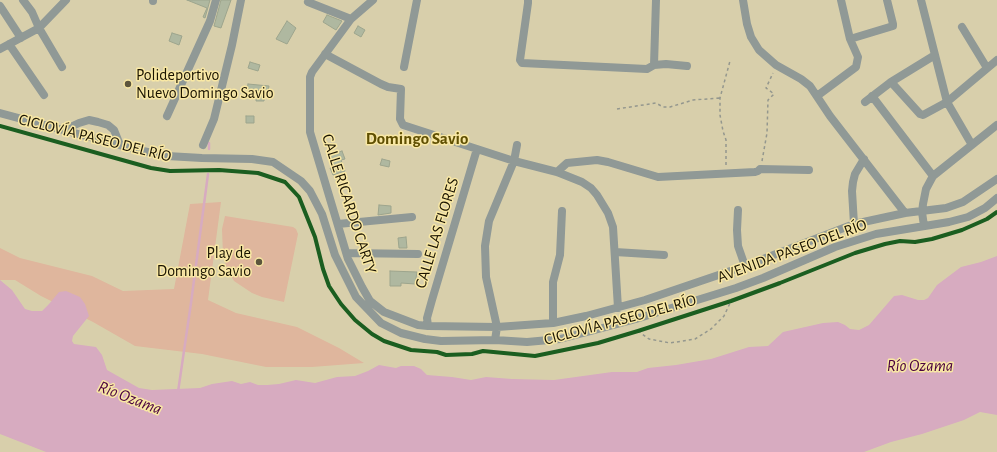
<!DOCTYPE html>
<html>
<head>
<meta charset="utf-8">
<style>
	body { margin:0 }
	canvas { display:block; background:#d8cfab }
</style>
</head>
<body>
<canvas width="997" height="452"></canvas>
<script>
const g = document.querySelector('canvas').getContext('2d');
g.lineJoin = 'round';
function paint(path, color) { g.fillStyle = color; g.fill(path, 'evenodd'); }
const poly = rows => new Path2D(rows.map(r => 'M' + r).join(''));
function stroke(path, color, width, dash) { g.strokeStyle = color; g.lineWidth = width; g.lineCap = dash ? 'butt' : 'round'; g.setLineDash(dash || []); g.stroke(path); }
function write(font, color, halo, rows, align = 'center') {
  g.font = font + ' "Alegreya Sans",sans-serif'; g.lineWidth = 3; g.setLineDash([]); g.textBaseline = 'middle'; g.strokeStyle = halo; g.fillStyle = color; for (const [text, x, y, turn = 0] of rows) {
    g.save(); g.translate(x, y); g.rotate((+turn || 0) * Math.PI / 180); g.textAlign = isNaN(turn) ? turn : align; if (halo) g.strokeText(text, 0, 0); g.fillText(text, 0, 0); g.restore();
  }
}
const green = poly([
	[221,202,208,300,236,313,297,327,339,348,364,363,312,367,266,367,202,354,135,346,93,322,41,296,15,280,0,280,0,248,20,258,92,276,123,291,174,289,190,204],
	[225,216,293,227,296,229,298,234,284,302,262,297,252,293,234,281,227,269,223,255,222,229]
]);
const water = poly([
	[997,256,997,415,980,412,964,420,922,434,891,442,864,452,46,452,0,434,0,280,12,290,25,309,32,311,42,311,49,304,59,292,66,291,80,297,85,304,89,316,73,336,72,341,74,344,96,347,102,355,107,370,139,388,152,390,200,388,212,384,232,381,241,384,250,382,258,385,267,385,279,384,296,380,315,383,337,377,355,376,368,371,379,365,396,368,401,366,414,366,421,369,427,375,452,377,471,380,486,377,512,379,554,380,612,372,637,372,648,368,676,365,711,359,749,347,768,346,783,332,823,323,838,322,845,325,850,329,859,330,869,325,894,296,902,295,918,300,924,300,928,298,937,285,961,267,981,262]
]);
const stream = poly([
	[209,149,209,143],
	[178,392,191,303,208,174]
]);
const building = poly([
	[187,0,210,0,205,18,203,17,207,8,187,0],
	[221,0,231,0,221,28,214,26,221,0],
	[327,15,342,21,336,30,323,22,327,15],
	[287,21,296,28,287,44,276,39,287,21],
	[358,26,365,30,361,37,354,33,358,26],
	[172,33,182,36,179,45,169,41,172,33],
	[250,62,260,65,258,71,248,68,250,62],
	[248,84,269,86,268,91,247,90,248,84],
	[257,91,265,91,264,101,256,101,257,91],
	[246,116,254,116,254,123,246,123,246,116],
	[342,151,345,159,341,160,345,171,333,175,330,168,333,168,328,156,342,151],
	[382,159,390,161,389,167,380,165,382,159],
	[379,205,391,206,391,213,378,215,379,205],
	[406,237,407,248,399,248,398,238,406,237],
	[390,271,417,272,415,284,401,283,401,286,390,286,390,271]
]);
const path = poly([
	[617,109,656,103,663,107,670,107,693,100,720,98],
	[762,161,767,133,768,100,774,94,766,88,773,73],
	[726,165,726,140,723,131,720,115,720,98,730,61],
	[638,331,649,339,670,343,695,339,711,329,724,316,731,301]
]);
const minor = poly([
	[23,0,32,12,39,28,62,67],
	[310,0,308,2,351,19],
	[373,0,351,19,312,72,310,77,310,132,348,259,362,287,370,301,384,312,418,325,428,326,497,327,553,323,586,316,645,300,745,266,854,224,905,213,946,208,963,202,997,179],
	[528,0,528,3,520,60,522,63,647,69,654,65,666,64,687,66],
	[743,0,747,24,751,37,759,50,776,65,801,79,810,86,830,116,905,213],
	[921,0,947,102,972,145],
	[153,1,153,0],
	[0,6,21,38],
	[962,27,987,68],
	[850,39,893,26,893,24,887,0],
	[9,44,44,95],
	[0,49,39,28,66,0],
	[325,54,381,84,388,87,401,89,400,119,403,125,514,161,557,172,582,182,591,188,597,195,608,213,613,227,618,308],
	[654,65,656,0],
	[404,67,417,0],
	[891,82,920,114,923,115,947,102,997,60],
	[817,96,856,67,858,57,850,39,841,0],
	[872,96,933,176],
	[865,102,891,82,935,55],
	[0,113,138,150,167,156,202,158,252,159,273,162,301,181,310,191,322,214,335,255,356,297,381,323,401,333,425,339,441,341,495,340,527,342,560,339,591,331,636,319,736,288,763,278,835,247,876,234,949,222,968,217,985,208,997,198],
	[167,116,210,21,216,0],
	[64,130,79,123,89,120,98,122,108,125,114,130,120,145],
	[203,145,214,119,232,45,241,0],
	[557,172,567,163,597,160,608,162,658,177,755,172,758,171,760,169,809,170],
	[738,210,737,230,738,246,745,266],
	[338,224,412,217],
	[854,224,852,191,853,182,855,174,864,159],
	[924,226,922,212,923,204,926,189,933,176,997,125],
	[615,252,664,255],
	[347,253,418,254],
	[553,323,553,282,560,255,562,211],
	[428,326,427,318,432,300,477,149],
	[495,340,497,327,486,277,485,246,489,221,514,161,517,145]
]);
const cycleway = poly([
	[0,126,151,168,170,171,219,170,258,173,285,182,299,197,315,237,323,269,329,286,341,304,355,320,372,334,384,341,411,350,437,352,446,355,472,354,483,351,535,356,598,343,638,331,731,301,780,283,855,253,885,244,900,241,915,242,932,239,962,230,987,219,997,212]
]);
const markers = [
	[128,84,4,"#5c553c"],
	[259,262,4,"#5c553c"]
];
const poiNames = [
	["Polideportivo",136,75],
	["Nuevo Domingo Savio",136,93],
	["Play de",251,253,"right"],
	["Domingo Savio",251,271,"right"]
];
const streetNames = [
	["CICLOVÍA PASEO DEL RÍO",95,138,14],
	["CALLE RICARDO CARTY",349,204,72],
	["CALLE LAS FLORES",437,233,-73],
	["AVENIDA PASEO DEL RÍO",792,251,-20],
	["CICLOVÍA PASEO DEL RÍO",620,320,-15]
];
const neighbourhoodNames = [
	["Domingo Savio",417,139]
];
const waterNames = [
	["Río Ozama",920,366],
	["Río Ozama",130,398,21]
];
paint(green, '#dfb69d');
paint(water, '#d7abc0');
stroke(stream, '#d7abc0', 2.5);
paint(building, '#afb8a0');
stroke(building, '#9da58d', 1);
stroke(path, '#94978e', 1.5, [3, 3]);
stroke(minor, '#909996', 8);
stroke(cycleway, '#1b5e20', 4);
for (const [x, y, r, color] of markers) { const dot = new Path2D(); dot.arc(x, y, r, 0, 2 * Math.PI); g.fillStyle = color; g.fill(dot); stroke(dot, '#f9e8a4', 1.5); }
write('16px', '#191300', '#f9e8a4', poiNames, 'left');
write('16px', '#191300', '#f9e8a4', streetNames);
write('bold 17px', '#5f4f02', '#f9e8a4', neighbourhoodNames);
write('italic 17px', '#4a0240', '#f9e8a4', waterNames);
</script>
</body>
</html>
